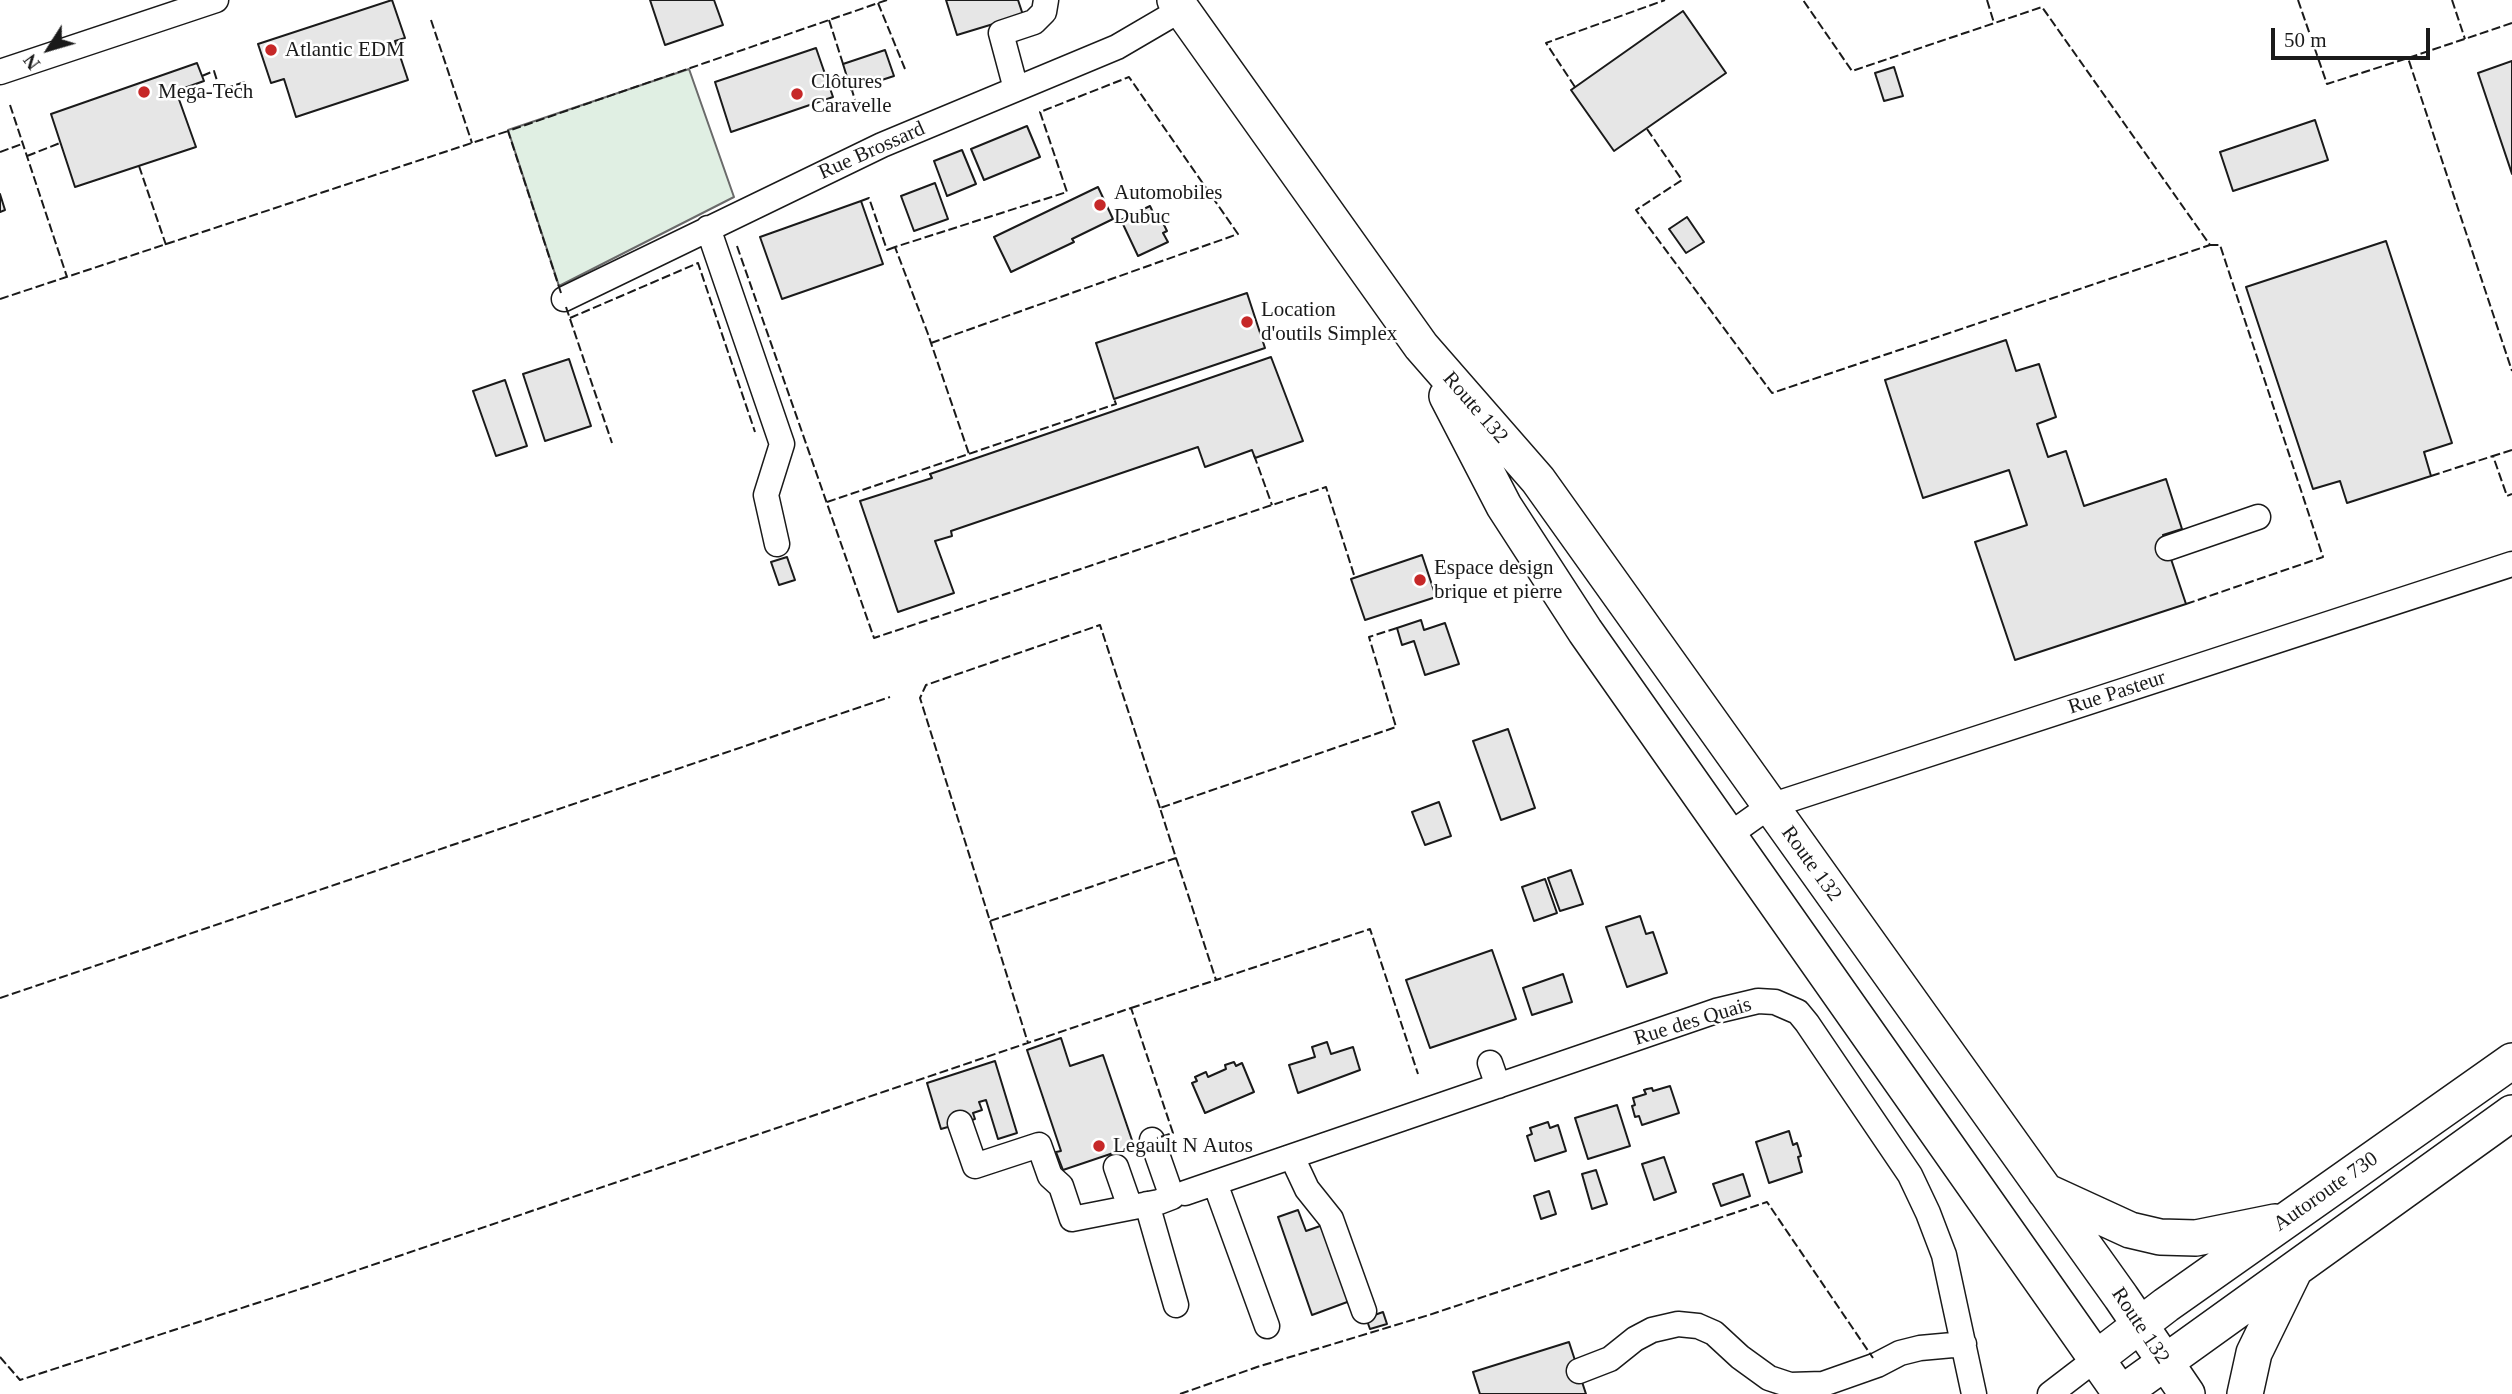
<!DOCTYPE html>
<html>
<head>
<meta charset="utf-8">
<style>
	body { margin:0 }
	#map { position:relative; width:2512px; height:1394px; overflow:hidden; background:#fff; font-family:"Times New Roman",serif }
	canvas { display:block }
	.north { position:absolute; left:14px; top:14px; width:70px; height:70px; -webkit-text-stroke:5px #fff; paint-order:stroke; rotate:233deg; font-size:19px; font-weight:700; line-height:28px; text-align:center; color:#1a1a1a }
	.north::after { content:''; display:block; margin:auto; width:24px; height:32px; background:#1a1a1a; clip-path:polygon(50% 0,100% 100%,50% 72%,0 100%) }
	.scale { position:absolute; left:2271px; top:28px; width:159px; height:32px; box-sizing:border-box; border:4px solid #1a1a1a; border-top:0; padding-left:9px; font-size:21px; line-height:24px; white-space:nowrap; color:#1a1a1a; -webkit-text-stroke:5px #fff; paint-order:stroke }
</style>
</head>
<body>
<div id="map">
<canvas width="2512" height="1394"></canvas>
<div class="north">N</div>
<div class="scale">50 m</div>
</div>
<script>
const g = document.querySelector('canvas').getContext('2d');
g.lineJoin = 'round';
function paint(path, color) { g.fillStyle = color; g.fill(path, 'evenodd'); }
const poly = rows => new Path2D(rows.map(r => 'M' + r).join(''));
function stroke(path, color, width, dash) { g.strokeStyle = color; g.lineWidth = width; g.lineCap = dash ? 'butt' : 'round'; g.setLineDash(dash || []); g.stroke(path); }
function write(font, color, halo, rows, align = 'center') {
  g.font = font + ' "Times New Roman",serif'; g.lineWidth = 5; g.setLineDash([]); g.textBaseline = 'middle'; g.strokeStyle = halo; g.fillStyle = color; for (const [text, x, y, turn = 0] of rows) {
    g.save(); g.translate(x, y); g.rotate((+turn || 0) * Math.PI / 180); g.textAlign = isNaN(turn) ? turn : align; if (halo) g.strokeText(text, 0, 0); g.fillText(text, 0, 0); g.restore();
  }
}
const green = poly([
	[689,69,734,197,559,286,508,130,689,69]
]);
const building = poly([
	[392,0,405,38,395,41,408,80,296,117,284,79,271,83,258,44,392,0],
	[650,0,714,0,723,25,665,45,650,0],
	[946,0,1018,0,1023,15,957,35,946,0],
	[1683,11,1726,73,1614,151,1571,90,1683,11],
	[816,48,833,97,731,132,715,82,816,48],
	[885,50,894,76,851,90,843,64,885,50],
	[2512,61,2512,174,2478,73,2512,61],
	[197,63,204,81,176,91,196,147,75,187,51,114,197,63],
	[1894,67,1903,96,1884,101,1875,73,1894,67],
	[2315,120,2328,160,2233,191,2220,152,2315,120],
	[1027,126,1040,157,984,180,971,149,1027,126],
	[962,150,976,184,947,196,934,161,962,150],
	[935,183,948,219,914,231,901,196,935,183],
	[1098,187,1113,219,1072,239,1074,242,1011,272,994,237,1098,187],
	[0,194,5,210,0,212,0,194],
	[861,201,883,264,782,299,760,237,861,201],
	[1150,206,1158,223,1162,221,1167,231,1163,233,1168,242,1138,256,1121,220,1150,206],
	[1687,217,1704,242,1686,253,1669,229,1687,217],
	[2386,241,2452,443,2424,452,2431,476,2347,503,2340,481,2313,489,2246,287,2386,241],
	[1247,293,1265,348,1114,399,1096,343,1247,293],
	[2006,340,2016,371,2039,364,2056,417,2037,424,2048,457,2066,451,2084,506,2166,479,2182,529,2163,535,2186,604,2015,660,1975,542,2027,525,2009,470,1923,498,1885,380,2006,340],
	[1271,357,1303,441,1255,458,1252,450,1205,467,1198,447,951,531,952,536,935,541,954,593,898,612,860,501,932,478,930,474,1271,357],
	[569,359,591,426,545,441,523,374,569,359],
	[505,380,527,446,496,456,473,391,505,380],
	[1422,555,1436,597,1365,620,1351,579,1422,555],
	[787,557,795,580,779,585,771,562,787,557],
	[1421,620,1424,630,1445,623,1459,664,1425,675,1414,641,1402,645,1397,628,1421,620],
	[1508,729,1535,808,1501,820,1473,741,1508,729],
	[1439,802,1451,836,1425,845,1412,812,1439,802],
	[1571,870,1583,904,1560,911,1548,878,1571,870],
	[1545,879,1557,913,1534,921,1522,887,1545,879],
	[1640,916,1646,934,1653,932,1667,973,1627,987,1606,927,1640,916],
	[1492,950,1516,1019,1430,1048,1406,980,1492,950],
	[1563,974,1572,1002,1532,1015,1523,988,1563,974],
	[1061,1038,1070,1066,1103,1055,1134,1146,1063,1170,1056,1152,1061,1151,1027,1050,1061,1038],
	[1327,1042,1331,1054,1353,1047,1360,1070,1298,1093,1289,1065,1315,1057,1312,1047,1327,1042],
	[995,1061,1017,1133,998,1139,986,1100,979,1102,982,1110,973,1113,975,1119,941,1129,927,1083,995,1061],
	[1234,1062,1236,1066,1242,1063,1254,1092,1205,1113,1192,1083,1197,1081,1195,1077,1206,1072,1208,1077,1226,1069,1225,1065,1234,1062],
	[1670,1086,1679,1113,1642,1125,1639,1116,1635,1117,1632,1106,1635,1105,1633,1098,1646,1094,1644,1090,1647,1089,1652,1088,1653,1091,1670,1086],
	[1617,1105,1630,1146,1588,1159,1575,1118,1617,1105],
	[1548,1122,1550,1128,1558,1125,1566,1151,1535,1161,1527,1136,1532,1134,1530,1128,1548,1122],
	[1789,1131,1793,1145,1797,1143,1801,1156,1798,1157,1802,1172,1769,1183,1756,1142,1789,1131],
	[1664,1157,1676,1192,1654,1200,1642,1164,1664,1157],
	[1596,1170,1607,1204,1592,1209,1582,1174,1596,1170],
	[1743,1174,1750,1196,1721,1206,1713,1184,1743,1174],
	[1549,1191,1556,1214,1541,1219,1534,1196,1549,1191],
	[1298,1210,1306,1231,1323,1225,1350,1301,1312,1315,1278,1217,1298,1210],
	[1383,1312,1387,1324,1370,1329,1366,1318,1383,1312],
	[1569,1342,1586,1394,1480,1394,1473,1372,1569,1342]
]);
const minor = poly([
	[0,72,216,0],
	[1016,89,1001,33,1034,22,1044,12,1046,0],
	[708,228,782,444,766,495,777,544],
	[564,299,882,145,1117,47,1182,9],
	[2168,548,2258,517],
	[1729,835,1770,806,2512,564],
	[1490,1063,1498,1086],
	[960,1123,975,1166,1039,1145,1050,1176,1061,1186,1072,1219,1159,1202,1172,1197,1152,1140],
	[1292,1157,1307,1189,1331,1219,1364,1311],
	[1116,1167,1130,1207],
	[1215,1183,1267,1326],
	[1185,1193,1716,1011,1758,1001,1775,1002,1798,1012,1807,1023,1910,1175,1928,1213,1944,1255,1974,1394],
	[1147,1204,1176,1305],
	[1579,1371,1610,1359,1635,1339,1652,1330,1678,1324,1698,1326,1714,1333,1740,1357,1769,1378,1790,1385,1823,1384,1877,1365,1900,1353,1920,1348,1964,1344],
	[2050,1394,2097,1358]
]);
const highway = poly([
	[1175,0,1421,346,1538,480,2121,1297,2187,1394],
	[1447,396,1504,506,1585,631,2121,1394],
	[2045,1191,2130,1230,2160,1237,2196,1238,2275,1222],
	[2097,1358,2166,1305,2512,1061],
	[2121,1394,2512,1113],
	[2245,1394,2254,1353,2295,1269]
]);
const fence = poly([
	[1987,0,1994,23],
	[2298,0,2327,84,2408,58],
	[2452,0,2465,39],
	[878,3,905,69],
	[431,20,472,143],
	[829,20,844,67],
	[2512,23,2408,58,2512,371],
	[202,76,214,71,220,90,245,82],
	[851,87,855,100],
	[1575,87,1546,43,1665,0],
	[10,105,67,277],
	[1647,129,1682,180,1636,210,1772,393,2210,245,2042,7,1852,71,1803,0],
	[0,152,22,144],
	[27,156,60,143],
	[139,166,166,245],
	[861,201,869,198,887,250,895,247],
	[737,246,874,638,1326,487,1355,578],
	[561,293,508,131,887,0],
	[0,299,508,131],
	[566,307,612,443],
	[570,318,698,263,755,432],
	[931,343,1238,234,1129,77,1040,112,1067,192,895,247,928,334,931,343,969,454],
	[2512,450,2493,456,2507,496,2512,494],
	[1254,455,1272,505],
	[2431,476,2493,456],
	[827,502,1116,404,1114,399],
	[2186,604,2323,557,2220,245,2210,245],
	[1160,808,1100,625,926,685,920,698,990,921,1176,858,1160,808,1396,727,1369,637,1397,628],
	[1176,858,1216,980,1370,929,1418,1074],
	[990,921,1028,1043],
	[0,998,890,697],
	[1131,1008,1216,980],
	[0,1357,20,1380,328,1280,1131,1008,1173,1133,1157,1138],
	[1180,1394,1257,1367,1429,1315,1767,1202,1873,1358]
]);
const markers = [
	[271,50,7,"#c62828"],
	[144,92,7,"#c62828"],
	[797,94,7,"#c62828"],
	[1100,205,7,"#c62828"],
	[1247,322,7,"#c62828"],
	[1420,580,7,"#c62828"],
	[1099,1146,7,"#c62828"]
];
const poiNames = [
	["Atlantic EDM",285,50],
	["Clôtures",811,82],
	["Caravelle",811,106],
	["Mega-Tech",158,92],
	["Automobiles",1114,193],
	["Dubuc",1114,217],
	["Location",1261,310],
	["d'outils Simplex",1261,334],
	["Espace design",1434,568],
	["brique et pierre",1434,592],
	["Legault N Autos",1113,1146]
];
const streetNames = [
	["Rue Brossard",872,151,-24],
	["Route 132",1475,408,49],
	["Rue Pasteur",2117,693,-18],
	["Route 132",1811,864,54],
	["Rue des Quais",1693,1022,-17],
	["Autoroute 730",2326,1192,-35],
	["Route 132",2140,1326,56]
];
paint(green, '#e0efe3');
stroke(green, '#6a6a6a', 2);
paint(building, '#e6e6e6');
stroke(building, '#1a1a1a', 2);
stroke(minor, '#1a1a1a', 27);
stroke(highway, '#1a1a1a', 38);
stroke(minor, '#fff', 24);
stroke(highway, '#fff', 35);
stroke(fence, '#1a1a1a', 2, [9, 3.5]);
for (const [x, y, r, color] of markers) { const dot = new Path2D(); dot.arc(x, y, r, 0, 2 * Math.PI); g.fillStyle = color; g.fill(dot); stroke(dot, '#fff', 2.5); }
write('21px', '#1a1a1a', '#fff', poiNames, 'left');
write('21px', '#1a1a1a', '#fff', streetNames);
</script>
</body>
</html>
